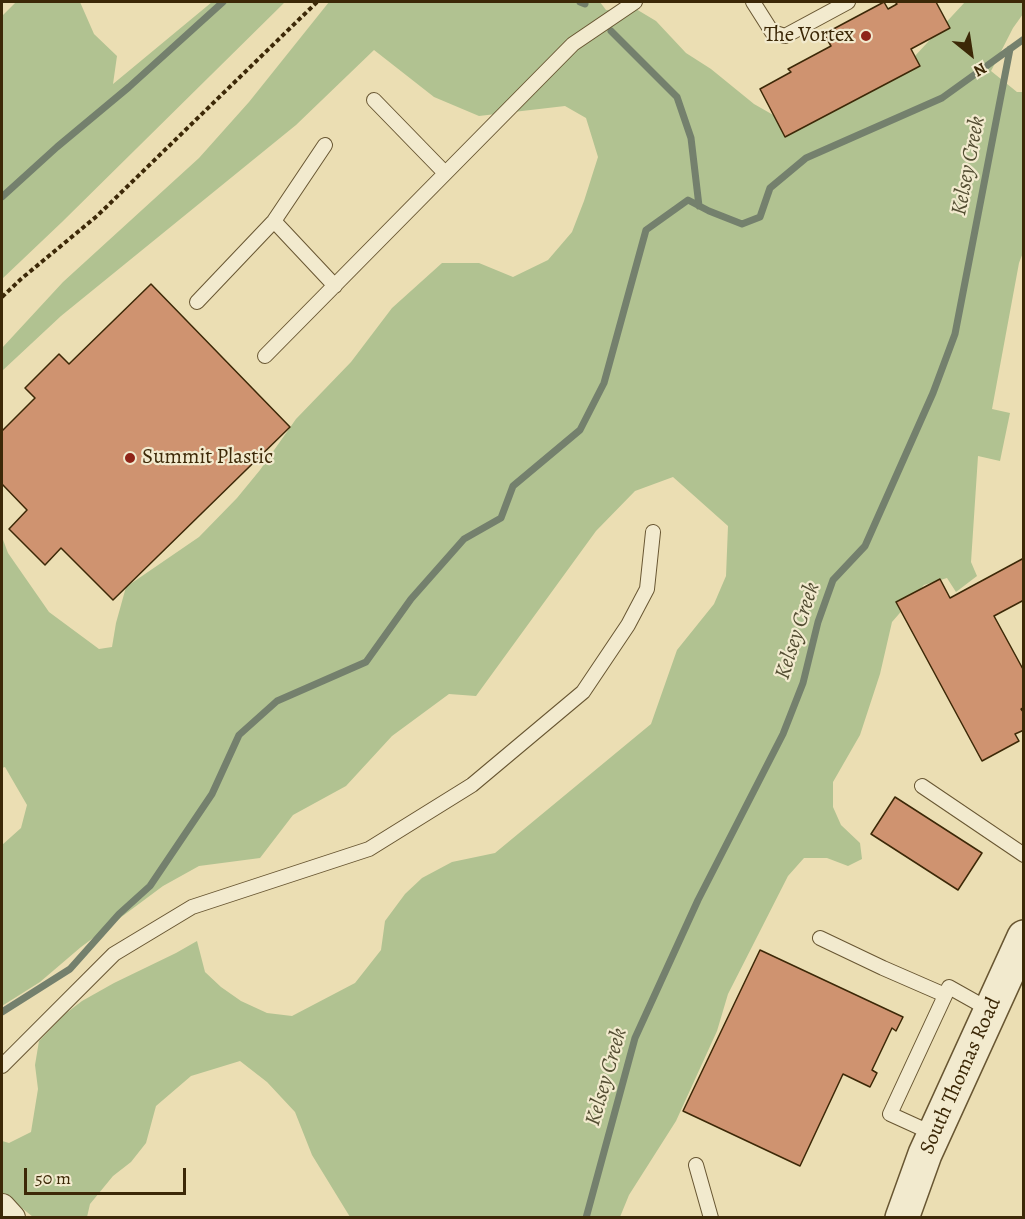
<!DOCTYPE html>
<html>
<head>
<meta charset="utf-8">
<style>
	body { margin:0 }
	#map { position:relative; width:1025px; height:1219px; overflow:hidden; background:#ebdeb3; font-family:Alegreya,serif }
	canvas { display:block }
	.frame { position:absolute; inset:0; border:3px solid #3c2807; pointer-events:none }
	.north { position:absolute; left:941px; top:24px; width:60px; height:60px; -webkit-text-stroke:4px #f2eace; paint-order:stroke; rotate:150deg; font-size:16px; font-weight:700; line-height:24px; text-align:center; color:#3c2807 }
	.north::after { content:''; display:block; margin:auto; width:21px; height:27px; background:#3c2807; clip-path:polygon(50% 0,100% 100%,50% 72%,0 100%) }
	.scale { position:absolute; left:24px; top:1168px; width:162px; height:27px; box-sizing:border-box; border:3px solid #3c2807; border-top:0; padding-left:8px; font-size:18px; line-height:21px; white-space:nowrap; color:#3c2807; -webkit-text-stroke:4px #f2eace; paint-order:stroke }
</style>
</head>
<body>
<div id="map">
<canvas width="1025" height="1219"></canvas>
<div class="frame"></div>
<div class="north">N</div>
<div class="scale">50 m</div>
</div>
<script>
const g = document.querySelector('canvas').getContext('2d');
g.lineJoin = 'round';
function paint(path, color) { g.fillStyle = color; g.fill(path, 'evenodd'); }
const poly = rows => new Path2D(rows.map(r => 'M' + r).join(''));
function stroke(path, color, width, dash) { g.strokeStyle = color; g.lineWidth = width; g.lineCap = dash ? 'butt' : 'round'; g.setLineDash(dash || []); g.stroke(path); }
function write(font, color, halo, rows, align = 'center') {
  g.font = font + ' Alegreya,serif'; g.lineWidth = 4.5; g.setLineDash([]); g.textBaseline = 'middle'; g.strokeStyle = halo; g.fillStyle = color; for (const [text, x, y, turn = 0] of rows) {
    g.save(); g.translate(x, y); g.rotate((+turn || 0) * Math.PI / 180); g.textAlign = isNaN(turn) ? turn : align; if (halo) g.strokeText(text, 0, 0); g.fillText(text, 0, 0); g.restore();
  }
}
const green = poly([
	[16,2,80,2,94,34,117,56,113,84,212,2,285,2,62,222,2,279,2,16],
	[329,2,600,2,606,10,636,9,656,21,686,53,711,69,754,104,775,116,914,57,965,2,1023,2,1023,14,1013,28,991,71,1017,92,1023,92,1024,250,1019,263,992,409,1010,413,1000,461,978,456,971,562,977,576,956,592,947,578,924,585,892,622,880,674,860,735,833,782,833,807,841,825,860,843,862,859,848,866,827,858,804,858,788,876,728,994,717,1031,676,1121,629,1195,620,1217,350,1217,312,1155,295,1112,267,1082,240,1061,191,1076,156,1106,146,1143,131,1162,113,1176,90,1204,87,1217,33,1217,2,1192,2,1141,9,1143,31,1132,38,1089,35,1065,39,1041,65,1014,82,1001,114,983,176,953,197,941,205,972,221,987,241,1001,267,1013,292,1016,355,983,381,950,385,921,405,894,422,878,452,862,495,853,651,724,677,650,714,604,726,576,728,526,673,477,635,491,596,531,476,696,449,694,392,736,346,786,293,815,260,858,199,866,163,886,81,947,40,982,2,1006,2,845,21,828,27,805,5,767,2,768,2,537,8,553,49,612,99,649,112,647,116,623,126,587,199,537,237,498,260,470,296,419,351,362,392,308,442,263,479,263,513,277,548,260,572,232,584,201,598,157,586,118,565,106,479,116,434,97,374,50,296,125,61,316,2,371,2,348,63,282,199,158,249,102]
]);
const stream = poly([
	[580,2,585,4],
	[611,31,677,97,691,138,699,206],
	[2,197,57,147,129,87,223,2],
	[2,1012,70,969,119,914,150,886,212,794,239,735,277,701,366,662,411,599,464,539,501,518,513,486,580,430,604,383,646,230,688,200,709,211,742,224,760,217,770,188,806,158,942,98,1024,39],
	[586,1218,635,1038,698,900,783,734,803,683,818,622,833,580,865,546,933,393,955,334,1010,49]
]);
const building = poly([
	[884,2,888,9,897,4,895,2,936,2,950,28,911,49,920,66,785,137,760,89,791,72,788,69,831,46,824,34,884,2],
	[151,284,290,427,113,600,61,548,45,565,9,529,27,510,2,484,2,431,35,398,25,388,59,354,69,364,151,284],
	[1024,558,1024,600,994,616,1024,671,1024,707,1021,709,1024,713,1024,730,1015,734,1019,741,982,761,896,602,940,579,950,598,1024,558],
	[895,797,982,853,958,890,871,834,895,797],
	[760,950,903,1017,896,1031,892,1028,872,1070,877,1073,870,1087,843,1074,800,1166,683,1111,760,950]
]);
const path = poly([
	[2,297,21,279,97,216,317,2]
]);
const service = poly([
	[753,2,772,32,785,36,848,2],
	[374,100,445,173],
	[274,221,335,286],
	[197,302,274,221,325,145],
	[265,356,573,44,635,2],
	[922,786,1024,855],
	[820,938,883,968,945,995],
	[2,1066,114,954,192,907,369,849,472,785,583,692,628,625,647,589,653,532],
	[934,1134,890,1114,949,987,990,1010],
	[696,1165,711,1218]
]);
const minor = poly([
	[2,1207,12,1218]
]);
const tertiary = poly([
	[902,1218,925,1154,1024,937]
]);
const markers = [
	[866,36,6,"#8f2418"],
	[130,458,6,"#8f2418"]
];
const poiNames = [
	["The Vortex",854,36],
	["Summit Plastic",142,458,"left"]
];
const streetNames = [
	["South Thomas Road",961,1076,-66]
];
const waterNames = [
	["Kelsey Creek",969,166,-79],
	["Kelsey Creek",798,631,-72],
	["Kelsey Creek",607,1077,-74]
];
paint(green, '#b1c291');
stroke(stream, '#74806d', 7);
paint(building, '#cf9370');
stroke(building, '#3c2807', 1.5);
stroke(service, '#685632', 16);
stroke(minor, '#685632', 28);
stroke(tertiary, '#685632', 36);
stroke(path, '#3c2807', 4, [4.5, 3]);
stroke(service, '#f2eace', 14);
stroke(minor, '#f2eace', 26);
stroke(tertiary, '#f2eace', 33);
for (const [x, y, r, color] of markers) { const dot = new Path2D(); dot.arc(x, y, r, 0, 2 * Math.PI); g.fillStyle = color; g.fill(dot); stroke(dot, '#f2eace', 2); }
write('21px', '#3c2807', '#f2eace', poiNames, 'right');
write('21px', '#3c2807', '#f2eace', streetNames);
write('italic 22px', '#534d32', '#f2eace', waterNames);
</script>
</body>
</html>
